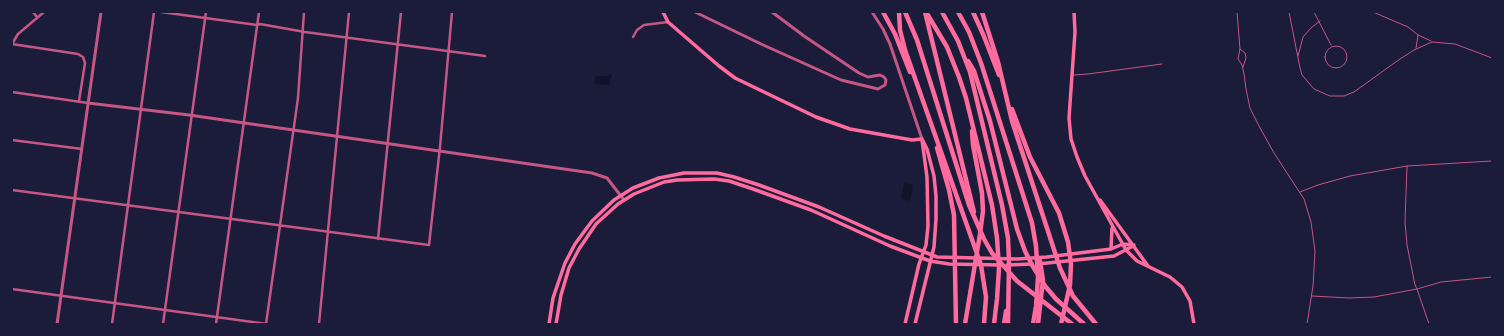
<!DOCTYPE html>
<html>
<head>
<meta charset="utf-8">
<style>
	body { margin:0 }
	#map { position:relative; width:1504px; height:336px; overflow:hidden; background:#1b1b3a; font-family:"Sofia Sans Condensed",sans-serif }
	canvas { display:block }
	.frame { position:absolute; inset:0; border:13px solid #1b1b3a; pointer-events:none }
</style>
</head>
<body>
<div id="map">
<canvas width="1504" height="336"></canvas>
<div class="frame"></div>
</div>
<script>
const g = document.querySelector('canvas').getContext('2d');
g.lineJoin = 'round';
function paint(path, color) { g.fillStyle = color; g.fill(path, 'evenodd'); }
const poly = rows => new Path2D(rows.map(r => 'M' + r).join(''));
function stroke(path, color, width, dash) { g.strokeStyle = color; g.lineWidth = width; g.lineCap = dash ? 'butt' : 'round'; g.setLineDash(dash || []); g.stroke(path); }
const water = poly([
	[609,74,612,75,612,77,610,79,610,85,595,84,595,76,607,76],
	[904,183,913,185,910,201,901,199]
]);
const service = poly([
	[1237,12,1240,49,1238,59,1242,65,1244,74,1246,89,1250,108,1259,126,1274,153,1304,199,1311,222,1315,251,1313,286,1307,324],
	[1289,12,1300,68,1302,75,1314,89,1330,96,1344,96,1354,92,1397,61,1414,50,1432,42,1455,44,1492,58],
	[1314,12,1331,45],
	[1373,12,1408,27,1418,35,1431,41],
	'1325 57a11 11 0 1 1 22 0a11 11 0 1 1-22 0Z',
	[1416,48,1418,35],
	[1240,49,1245,53,1246,58,1243,67],
	[1298,56,1303,37,1312,27,1320,21],
	[1074,75,1088,74,1162,64],
	[1407,166,1405,222,1407,245,1415,285,1417,289,1429,324],
	[1300,192,1318,185,1350,176,1407,166,1492,161],
	[1312,296,1349,298,1374,297,1417,289,1441,282,1492,277]
]);
const minor = poly([
	[33,12,37,17],
	[161,12,257,25,260,24,305,32,485,56],
	[633,37,637,30,644,25,668,22],
	[12,44,78,54,83,57,85,63,79,101],
	[12,44,18,34,44,12],
	[12,92,88,103],
	[12,140,82,149],
	[12,190,429,245,440,147,452,12],
	[378,239,401,12],
	[12,289,267,324],
	[112,324,154,12],
	[163,324,206,12],
	[216,324,259,12],
	[266,324,298,98,304,12],
	[319,324,349,12]
]);
const tertiary = poly([
	[695,12,761,44,841,80,878,89,885,85,886,80,884,77,880,75,868,77,859,73,804,36,772,12],
	[872,12,883,29,890,44,922,139],
	[88,103,189,115,592,173,607,178,624,200],
	[57,324,101,12]
]);
const secondary = poly([
	[663,12,668,22,719,66,735,78,764,92,816,117,850,129,912,140,922,139],
	[1074,12,1075,32,1069,118,1071,139,1077,157,1085,176,1126,250,1137,261,1170,277,1182,287,1190,301,1194,324],
	[1100,200,1148,266],
	[1111,249,1112,228],
	[1038,264,1114,256,1133,246],
	[1007,265,1032,264],
	[549,324,553,298,565,263,575,244,592,221,614,200,633,188,659,178,684,173,717,173,734,177,759,185,819,207,884,236,937,257,1017,259,1047,257,1111,249,1123,244,1134,245],
	[556,324,561,295,569,268,579,249,596,224,618,204,634,194,664,182,677,180,714,179,729,181,753,189,811,210,890,246,930,261,949,264,1000,265],
	[905,324,919,264,926,245,928,226,927,177,922,140],
	[915,324,934,247,936,219,936,196,934,176,927,149,922,139]
]);
const motorway = poly([
	[883,12,895,34,910,72],
	[899,12,900,30,905,50,981,265,986,297,984,324],
	[905,12,917,40,969,205,984,239,992,253,1017,281,1072,324],
	[925,12,974,212],
	[926,12,947,47,959,77,966,98,992,205,997,238,999,268,997,299,994,324],
	[942,12,958,41,970,72,1002,205,1008,238,1009,261,1008,324],
	[958,12,969,32,981,63,1032,223,1036,246,1038,277,1036,306,1033,324],
	[973,12,983,34,999,75],
	[982,12,998,62,1012,121,1060,268,1073,296,1096,324],
	[968,61,974,71,990,121,1017,229,1025,251,1032,265,1045,286,1056,299,1084,324],
	[1012,109,1030,157,1059,213,1068,242,1071,264,1070,285,1061,324],
	[937,148,949,190,954,215,956,324],
	[965,324,980,234,983,211,982,193,973,145,972,131],
	[1004,324,1006,311],
	[1038,324,1043,280,1040,261]
]);
paint(water, '#12122b');
stroke(service, '#c65784', 1);
stroke(minor, '#c65784', 2.5);
stroke(tertiary, '#c65784', 3);
stroke(secondary, '#ff6b9d', 3.5);
stroke(motorway, '#ff6b9d', 4.5);
</script>
</body>
</html>
